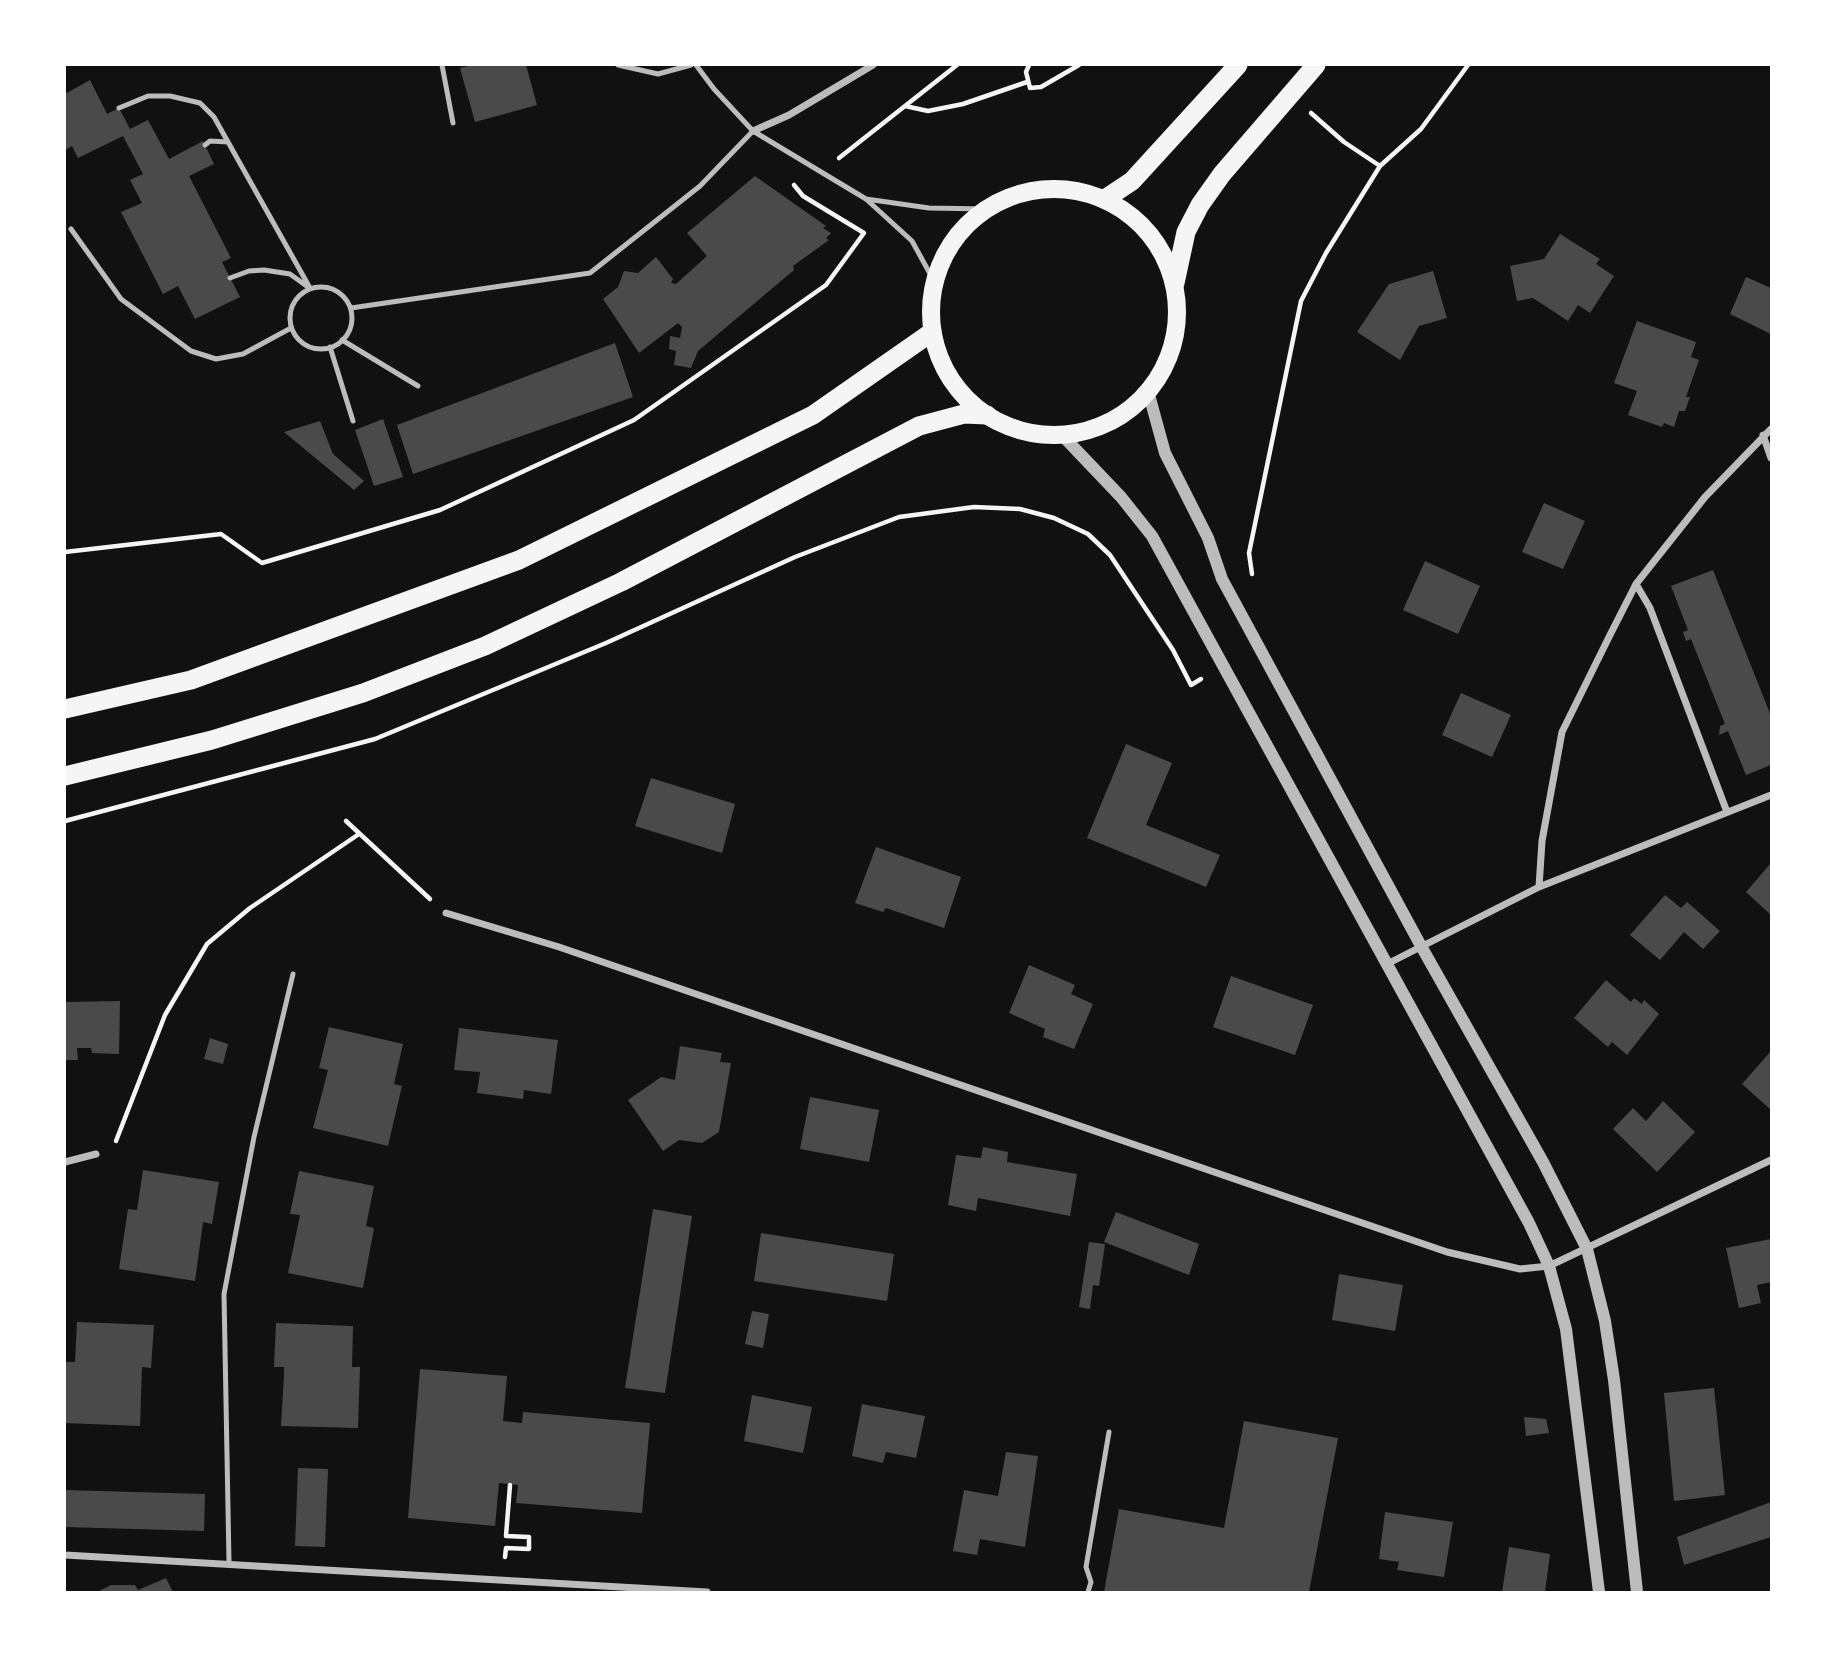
<!DOCTYPE html>
<html>
<head>
<meta charset="utf-8">
<style>
	body { margin:0 }
	#map { position:relative; width:1836px; height:1657px; overflow:hidden; background:#111; font-family:Helvetica,sans-serif }
	canvas { display:block }
	.frame { position:absolute; inset:0; border:66px solid #fff; pointer-events:none }
</style>
</head>
<body>
<div id="map">
<canvas width="1836" height="1657"></canvas>
<div class="frame"></div>
</div>
<script>
const g = document.querySelector('canvas').getContext('2d');
g.lineJoin = 'round';
function paint(path, color) { g.fillStyle = color; g.fill(path, 'evenodd'); }
const poly = rows => new Path2D(rows.map(r => 'M' + r).join(''));
function stroke(path, color, width, dash) { g.strokeStyle = color; g.lineWidth = width; g.lineCap = dash ? 'butt' : 'round'; g.setLineDash(dash || []); g.stroke(path); }
const building = poly([
	[473,65,526,65,537,105,475,122,460,68],
	[90,80,107,114,119,108,130,129,148,120,169,159,203,141,214,164,189,176,231,258,222,262,240,297,195,319,178,286,163,294,121,212,142,203,130,180,143,174,123,136,78,158,72,146,65,150,65,94],
	[755,176,826,226,823,228,831,233,826,238,829,240,793,266,794,270,698,351,691,368,674,365,676,351,669,349,670,336,680,338,682,327,678,323,639,353,603,299,618,287,624,271,638,273,656,257,673,279,671,283,676,284,707,256,687,233],
	[1560,234,1600,259,1596,264,1614,276,1590,313,1578,305,1568,321,1533,298,1517,301,1510,266,1544,259],
	[1433,271,1447,318,1419,326,1400,360,1357,332,1389,284],
	[1746,277,1771,288,1771,334,1730,314],
	[1637,321,1696,342,1691,357,1699,360,1686,397,1690,397,1685,411,1679,411,1674,427,1664,423,1662,427,1628,415,1637,391,1614,383],
	[615,343,633,397,413,474,397,425],
	[383,419,403,477,374,486,355,430],
	[320,421,333,454,364,481,354,490,284,432],
	[1544,503,1585,521,1563,569,1522,552],
	[1425,561,1480,586,1458,634,1403,610],
	[1713,570,1771,716,1771,765,1746,775,1728,731,1719,735,1720,726,1725,724,1691,639,1686,641,1683,632,1688,630,1671,586],
	[1461,693,1511,715,1492,757,1442,735],
	[1126,744,1172,763,1146,825,1220,855,1206,887,1087,838],
	[651,778,735,804,722,853,635,826],
	[876,847,961,877,944,928,886,908,883,912,855,903],
	[1771,863,1771,915,1746,892],
	[1665,895,1681,908,1687,902,1720,931,1703,949,1684,932,1660,960,1630,935],
	[1029,965,1075,985,1071,994,1093,1004,1074,1049,1043,1037,1045,1029,1009,1013],
	[1231,976,1313,1005,1295,1055,1213,1027],
	[1606,980,1631,1002,1634,998,1642,1004,1644,1000,1659,1014,1627,1055,1612,1042,1608,1047,1574,1018],
	[120,1001,119,1054,92,1053,91,1048,77,1048,78,1060,65,1060,65,1002],
	[329,1027,403,1044,394,1084,402,1086,388,1146,313,1128,328,1070,319,1068],
	[459,1028,558,1040,551,1094,524,1090,523,1099,477,1093,480,1072,454,1070],
	[210,1038,228,1044,223,1064,204,1059],
	[680,1046,722,1053,720,1062,731,1063,719,1132,702,1143,679,1140,663,1151,628,1100,661,1077,675,1080],
	[1771,1051,1771,1110,1742,1084],
	[810,1097,879,1110,869,1162,800,1149],
	[1663,1101,1695,1132,1657,1172,1613,1129,1633,1108,1646,1121],
	[983,1147,1008,1152,1007,1162,1077,1174,1070,1216,978,1198,976,1211,948,1205,956,1155,981,1158],
	[143,1170,219,1182,212,1224,203,1222,195,1281,119,1269,128,1209,137,1210],
	[299,1171,374,1186,366,1226,374,1228,363,1288,288,1273,300,1215,290,1214],
	[653,1209,692,1216,665,1393,625,1388],
	[1116,1212,1199,1244,1189,1275,1104,1242],
	[761,1233,894,1254,887,1301,754,1281],
	[1771,1239,1771,1282,1757,1285,1761,1303,1739,1308,1726,1248],
	[1089,1242,1105,1244,1099,1286,1093,1285,1090,1309,1079,1307],
	[1339,1274,1403,1285,1395,1331,1332,1320],
	[752,1311,769,1314,763,1348,745,1344],
	[77,1322,154,1325,151,1368,142,1367,140,1426,65,1423,66,1362,75,1362],
	[276,1323,353,1326,352,1367,360,1367,358,1428,281,1426,284,1375,284,1367,274,1367],
	[420,1369,507,1376,503,1421,522,1423,523,1412,650,1423,642,1513,516,1503,518,1485,499,1483,495,1526,408,1518],
	[1714,1388,1725,1495,1674,1501,1664,1393],
	[752,1395,812,1407,803,1453,744,1441],
	[862,1404,925,1416,916,1458,886,1452,883,1463,852,1456],
	[1524,1417,1546,1419,1549,1433,1526,1436],
	[1244,1421,1338,1438,1309,1592,1104,1592,1119,1509,1224,1528],
	[1006,1452,1038,1456,1025,1547,980,1539,977,1555,953,1551,964,1490,998,1496],
	[298,1468,328,1469,325,1547,295,1546],
	[65,1490,205,1494,204,1531,65,1527],
	[1771,1502,1771,1537,1684,1565,1677,1537],
	[1385,1512,1453,1522,1444,1577,1397,1570,1399,1562,1379,1559],
	[1509,1547,1550,1554,1545,1592,1502,1592],
	[166,1578,173,1592,97,1592,111,1585,135,1585,138,1590]
]);
const path = poly([
	[1029,65,1026,72,1030,88,1041,87,1079,65],
	[905,106,928,111,963,104,1027,82],
	[1311,113,1344,142,1380,166],
	[839,158,957,65],
	[65,552,221,534,262,563,440,510,634,420,826,285,864,233,803,196,794,185],
	[1252,574,1249,553,1301,301,1326,253,1380,166,1421,129,1468,65],
	[65,821,375,739,606,643,795,557,899,517,974,507,1020,509,1054,518,1088,534,1110,555,1173,650,1191,685,1201,679],
	[346,821,430,899],
	[116,1141,165,1015,207,944,250,908,359,834],
	[505,1557,506,1548,529,1549,529,1537,506,1536,510,1485]
]);
const service = poly([
	[442,65,453,123],
	[618,65,658,74,691,65],
	[696,65,714,89,753,131,866,199,912,241,934,281],
	[119,108,148,96,170,96,200,103,214,117,228,142],
	[205,145,210,141,228,142,310,288],
	[866,199,929,208,986,209],
	[71,229,121,299,191,351,216,359,243,354,291,328],
	[230,278,249,271,264,270,290,274,308,287],
	'290 318a31 31 0 1 1 62 0a31 31 0 1 1-62 0Z',
	[351,308,590,273,700,186,753,131],
	[342,340,418,386],
	[330,347,353,421],
	[229,1562,224,1294,254,1137,293,974],
	[1088,1592,1091,1582,1086,1567,1109,1432]
]);
const minor = poly([
	[753,131,789,115,873,65],
	[1763,435,1771,458],
	[1636,584,1650,608,1727,812],
	[1539,887,1771,795],
	[446,913,559,947,1447,1252,1520,1269,1549,1266,1771,1160],
	[1387,964,1539,887,1542,841,1562,732,1610,635,1636,584,1705,497,1771,429],
	[65,1162,96,1154],
	[65,1555,707,1592]
]);
const tertiary = poly([
	[1148,391,1165,453,1208,538,1222,579,1421,946,1543,1162,1587,1249,1605,1321,1614,1380,1637,1592],
	[1061,434,1121,497,1152,536,1529,1223,1549,1266,1566,1329,1599,1592]
]);
const primary = poly([
	'931 312a123 123 0 1 1 246 0a123 123 0 1 1-246 0Z'
]);
const trunk = poly([
	[1105,199,1132,181,1238,65],
	[1175,283,1186,232,1200,205,1222,174,1316,65],
	[65,709,191,680,519,560,813,415,932,332],
	[65,776,212,740,363,693,485,646,621,582,919,426,964,414,987,415]
]);
paint(building, '#4a4a4a');
stroke(path, '#f5f5f5', 4.5);
stroke(service, '#bcbcbc', 5);
stroke(minor, '#bcbcbc', 7);
stroke(tertiary, '#bcbcbc', 12);
stroke(primary, '#f5f5f5', 18);
stroke(trunk, '#f5f5f5', 19);
</script>
</body>
</html>
